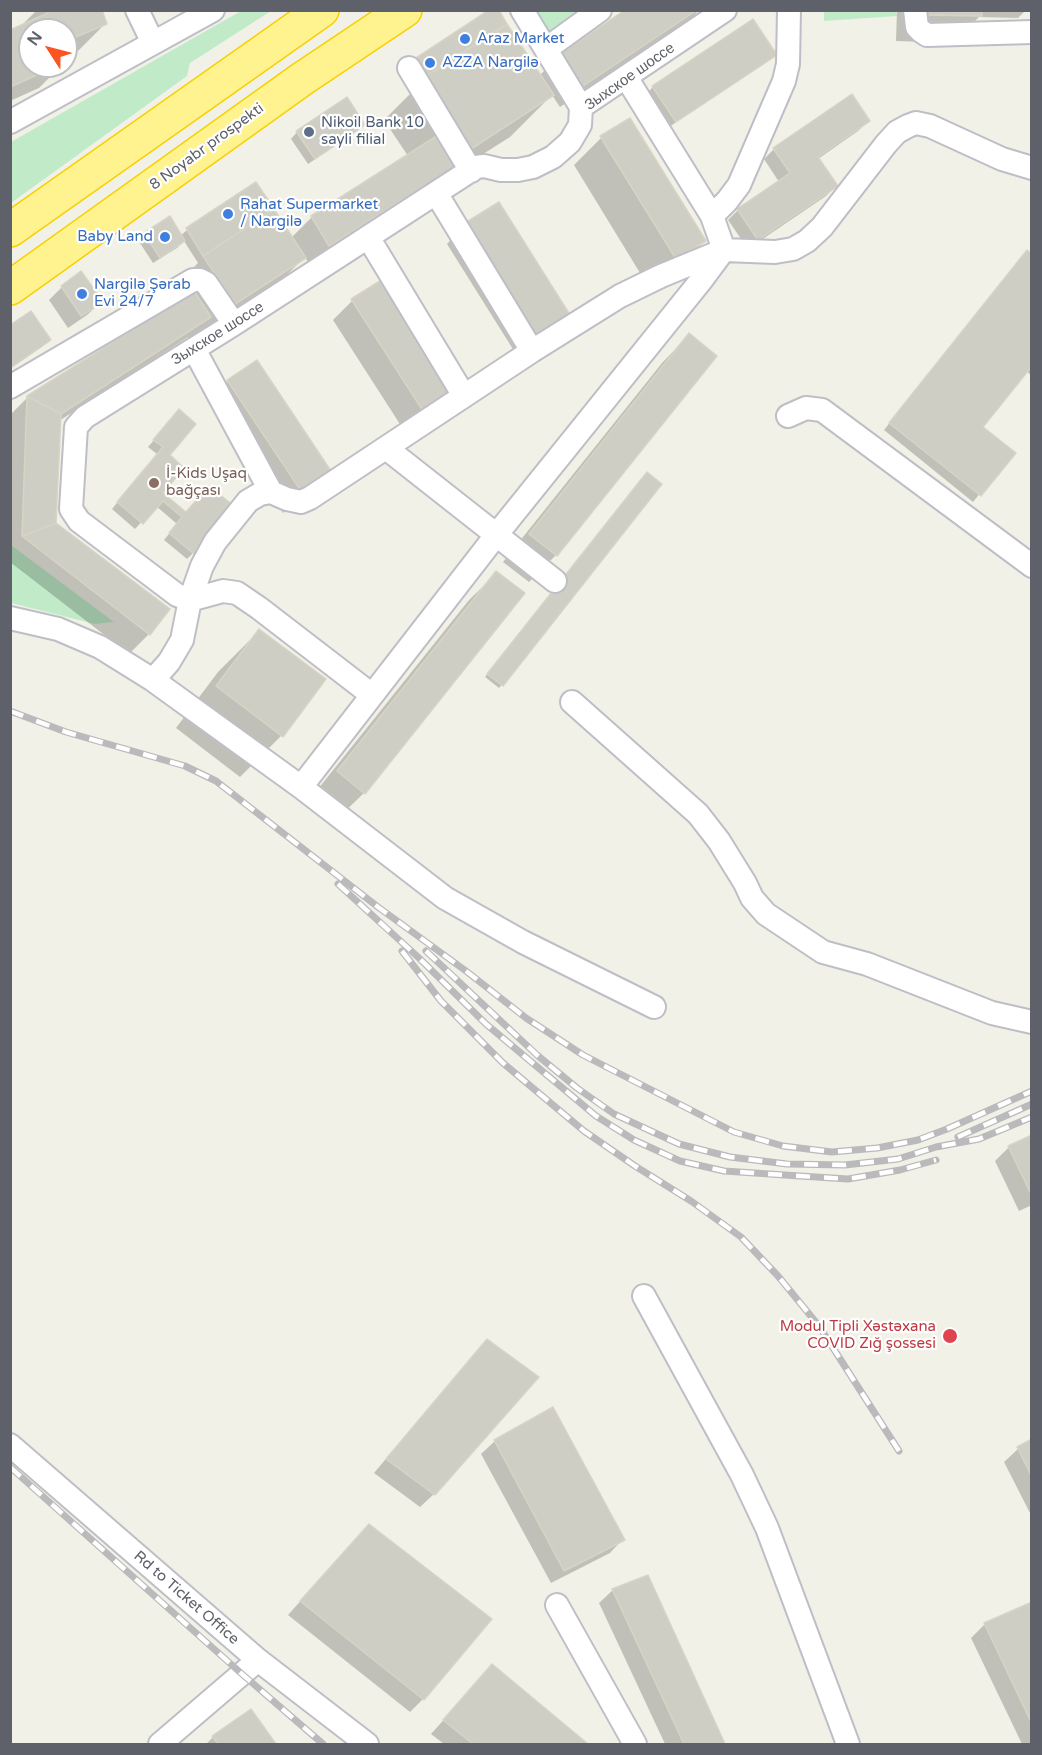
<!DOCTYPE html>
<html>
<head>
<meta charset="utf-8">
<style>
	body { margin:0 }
	#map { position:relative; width:1042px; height:1755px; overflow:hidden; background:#f2f1e7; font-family:"Varela Round",sans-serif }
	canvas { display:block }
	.frame { position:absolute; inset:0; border:12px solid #5e6169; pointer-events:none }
	.north { position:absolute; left:18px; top:18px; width:60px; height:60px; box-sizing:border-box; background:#fff; border:2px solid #bfc0c3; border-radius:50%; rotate:306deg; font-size:16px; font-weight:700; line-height:24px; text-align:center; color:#5e6169 }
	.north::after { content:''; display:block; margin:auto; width:21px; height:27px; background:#fb5523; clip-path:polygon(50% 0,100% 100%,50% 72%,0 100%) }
</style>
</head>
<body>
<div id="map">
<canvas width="1042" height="1755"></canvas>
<div class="frame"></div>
<div class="north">N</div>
</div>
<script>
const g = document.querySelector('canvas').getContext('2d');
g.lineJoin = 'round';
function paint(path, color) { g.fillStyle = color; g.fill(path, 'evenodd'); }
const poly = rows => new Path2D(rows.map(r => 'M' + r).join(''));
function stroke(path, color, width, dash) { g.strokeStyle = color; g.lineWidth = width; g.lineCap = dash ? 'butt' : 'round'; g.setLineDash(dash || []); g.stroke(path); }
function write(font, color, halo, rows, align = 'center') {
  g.font = font + ' "Varela Round",sans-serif'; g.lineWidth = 4.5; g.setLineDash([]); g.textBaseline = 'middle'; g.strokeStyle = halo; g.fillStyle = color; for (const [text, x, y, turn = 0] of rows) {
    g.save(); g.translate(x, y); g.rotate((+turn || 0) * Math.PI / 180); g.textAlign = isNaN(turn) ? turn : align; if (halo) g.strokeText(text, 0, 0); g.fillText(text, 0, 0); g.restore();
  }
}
const green = poly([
	[241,11,271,11,190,63,187,76,11,203,11,142],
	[535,11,601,11,553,40],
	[824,11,896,11,897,16,824,21],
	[11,545,114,622,95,624,11,603]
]);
const shadow = poly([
	[37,10,100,10,105,24,78,51,66,56,66,30,30,30,30,66,61,66,39,88,10,101,10,31,20,27],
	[628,10,699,10,689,21,560,107,552,95,510,137,309,264,305,257,262,299,193,344,188,337,59,421,54,524,149,634,129,654,10,562,10,415,28,397,169,308,163,298,198,263,184,241,177,248,153,263,138,240,145,234,180,236,187,230,256,184,291,238,312,217,408,156,384,120,419,85,539,76,559,56],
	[897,10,1026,10,1018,18,979,17,953,43,896,41],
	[775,54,768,61,669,127,647,93,653,87],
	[851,96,868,121,858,131,818,159,836,186,826,196,748,249,728,220,738,210,779,182,764,159,774,149],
	[363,125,357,131,308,164,291,139,297,132],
	[601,138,705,240,677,268,648,286,574,165],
	[466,224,568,315,516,354,447,244],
	[1032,256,1032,376,1026,371,981,427,1013,453,973,502,884,430,1021,258],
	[62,287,101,302,87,315,68,328,49,300],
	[352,301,436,413,405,432,333,320],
	[10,326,49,340,43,346,10,369],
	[689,335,556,555,529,582,503,562,662,363],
	[228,381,311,494,283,513,209,401],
	[173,418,161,493,186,514,193,553,187,559,164,540,177,524,156,506,135,529,112,509,157,454,148,447],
	[644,477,660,485,499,688,485,677],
	[497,573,364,793,336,820,310,799,469,600],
	[259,631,281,736,240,777,176,728,218,672],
	[1032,1136,1032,1205,1019,1211,995,1161,1008,1148],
	[487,1341,434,1494,420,1507,374,1473,474,1354],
	[552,1409,623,1539,610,1553,551,1583,481,1454,495,1441],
	[1032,1441,1032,1517,1004,1462,1018,1449],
	[356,1539,423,1699,410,1712,288,1615],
	[647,1577,723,1744,665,1744,599,1603,613,1590],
	[1032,1603,1032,1744,1022,1744,971,1638,985,1624],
	[492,1666,586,1744,444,1744,431,1734],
	[251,1711,274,1744,206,1744,213,1737]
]);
const building = poly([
	[47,10,102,10,107,24,66,41,66,30,30,30,30,66,57,66,10,87,10,30,48,13,47,10],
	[489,10,499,10,507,24,425,77,413,60,489,10],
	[625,10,697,10,580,88,558,55,625,10],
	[923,10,982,10,982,16,923,15,923,10],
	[753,19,777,55,676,122,652,86,753,19],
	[507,24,554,95,471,149,425,77,507,24],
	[852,94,870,121,818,157,838,186,758,240,737,209,790,173,773,148,852,94],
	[347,97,365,125,315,159,296,131,347,97],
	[630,118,706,241,676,259,600,136,630,118],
	[443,132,462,162,329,246,311,216,443,132],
	[256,182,274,209,203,256,186,228,256,182],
	[499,202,570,315,536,336,465,223,499,202],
	[274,209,306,258,235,304,203,256,274,209],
	[170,216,185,241,160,258,144,233,170,216],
	[1027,250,1032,254,1032,366,983,427,1016,453,981,496,889,423,1027,250],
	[81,271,103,302,81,316,61,286,81,271],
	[383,279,457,393,425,414,351,299,383,279],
	[194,291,211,317,61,414,27,396,194,291],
	[31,311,51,340,10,368,10,325,31,311],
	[689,333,717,356,557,556,529,534,689,333],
	[257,360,333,474,303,494,227,380,257,360],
	[27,396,61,414,56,523,22,536,27,396],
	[179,409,196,424,170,455,184,468,163,493,186,512,209,486,234,506,194,554,169,533,182,517,163,501,143,524,117,502,163,447,153,440,179,409],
	[647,472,662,484,503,686,487,674,647,472],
	[56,523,170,609,150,635,22,536,56,523],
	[496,571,525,593,365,794,337,771,496,571],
	[259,629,326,679,283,737,216,686,259,629],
	[1032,1135,1032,1196,1008,1146,1032,1135],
	[487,1339,539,1377,435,1495,386,1459,487,1339],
	[553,1407,625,1540,564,1571,494,1440,553,1407],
	[1032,1439,1032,1477,1017,1447,1032,1439],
	[369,1524,492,1619,424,1700,300,1601,369,1524],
	[648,1575,725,1744,684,1744,612,1589,648,1575],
	[1032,1602,1032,1724,984,1623,1032,1602],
	[492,1664,588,1744,473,1744,443,1720,492,1664],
	[251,1709,276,1744,218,1744,212,1736,251,1709]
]);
const minor = poly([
	[137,10,153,43],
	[522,10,581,107],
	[915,10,917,27,921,31,927,35,1032,32],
	[546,49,600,10],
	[409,68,471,171],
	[626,77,712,216,724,250],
	[10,122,213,10],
	[436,193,532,351],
	[712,216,727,201,739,185,784,81,788,64,789,10],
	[368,237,464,396],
	[194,349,271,492],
	[10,387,193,280,200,280,206,283,234,324],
	[788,416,806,408,822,410,1032,566],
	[386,448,555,581],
	[10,618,58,629,100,647,153,680,169,662,182,640,190,600,202,566,215,542,248,501,260,494,271,492,287,499,301,502,310,498,532,351,620,296,661,276,724,250,775,252,793,249,807,241,822,227,886,144,897,132,908,126,916,123,930,126,1002,159,1032,168],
	[153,680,301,787,497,534,703,278,723,251],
	[372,695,259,608,237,593,223,591,190,600,177,595,79,521,71,509,76,427,85,417,234,324,476,167,484,166,501,170,518,170,533,167,553,157,570,142,580,125,581,107,725,10],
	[572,702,698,814,719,841,745,883,752,898,766,914,823,952,867,964,992,1013,1032,1022],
	[301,787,445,898,523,942,654,1007],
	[644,1296,742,1475,767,1528,848,1744],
	[10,1445,258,1660,367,1744],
	[557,1605,635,1744],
	[160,1744,258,1660]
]);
const highway = poly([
	[10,230,322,10],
	[10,288,302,79,405,10]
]);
const rail = poly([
	[10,711,66,732,185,766,216,781,378,907,466,971,526,1018,583,1055,734,1132,783,1146,832,1152,877,1148,918,1140,947,1129,1032,1091],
	[338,884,419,958,486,1024,596,1116,634,1140,680,1161,724,1171,800,1176,848,1179,900,1170,936,1160],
	[402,951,441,1001,503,1063,547,1100,584,1131,635,1166,691,1201,741,1237,778,1276,819,1326,899,1451],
	[426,951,537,1055,577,1088,614,1114,679,1144,730,1157,787,1164,845,1165,898,1159,936,1147,979,1139,1032,1117],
	[958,1137,1032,1104],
	[10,1467,242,1674,323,1744]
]);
const markers = [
	[465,39,6,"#3f7fe0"],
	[430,63,6,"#3f7fe0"],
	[309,132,6,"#5c6f8a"],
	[228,214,6,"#3f7fe0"],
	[165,237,6,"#3f7fe0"],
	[82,294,6,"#3f7fe0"],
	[154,483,6,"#8d6e63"],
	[950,1336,8,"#e0444e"]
];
const shopNames = [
	["Araz Market",477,39],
	["AZZA Nargilə",442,63],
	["Rahat Supermarket",240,205],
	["/ Nargilə",240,222],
	["Baby Land",153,237,"right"],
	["Nargilə Şərab",94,285],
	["Evi 24/7",94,302]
];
const streetNames = [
	["Зыхское шоссе",630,77,-35],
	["8 Noyabr prospekti",207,147,-36],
	["Зыхское шоссе",218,334,-32],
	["Rd to Ticket Office",186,1598,41]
];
const serviceNames = [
	["Nikoil Bank 10",321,123],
	["sayli filial",321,140]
];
const educationNames = [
	["İ-Kids Uşaq",166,474],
	["bağçası",166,491]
];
const healthNames = [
	["Modul Tipli Xəstəxana",936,1327],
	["COVID Zığ şossesi",936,1344]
];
paint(green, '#c1ebc8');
paint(shadow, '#0003');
paint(building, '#cfcec5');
stroke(building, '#d7d4c4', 1.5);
stroke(minor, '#bebfc6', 26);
stroke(highway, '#f8d000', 36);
stroke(minor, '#fff', 22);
stroke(highway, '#fff390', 33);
stroke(rail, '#bababc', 7);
stroke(rail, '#fff', 4.5, [14]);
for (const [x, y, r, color] of markers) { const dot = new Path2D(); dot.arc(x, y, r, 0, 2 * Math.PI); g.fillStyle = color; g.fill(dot); stroke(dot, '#fff', 2); }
write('15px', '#366cbe', '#fff', shopNames, 'left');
write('15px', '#5e6169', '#fff', streetNames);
write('15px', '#4e5e75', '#fff', serviceNames, 'left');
write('15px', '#785e54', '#fff', educationNames, 'left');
write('15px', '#be3a42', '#fff', healthNames, 'right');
</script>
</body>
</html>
